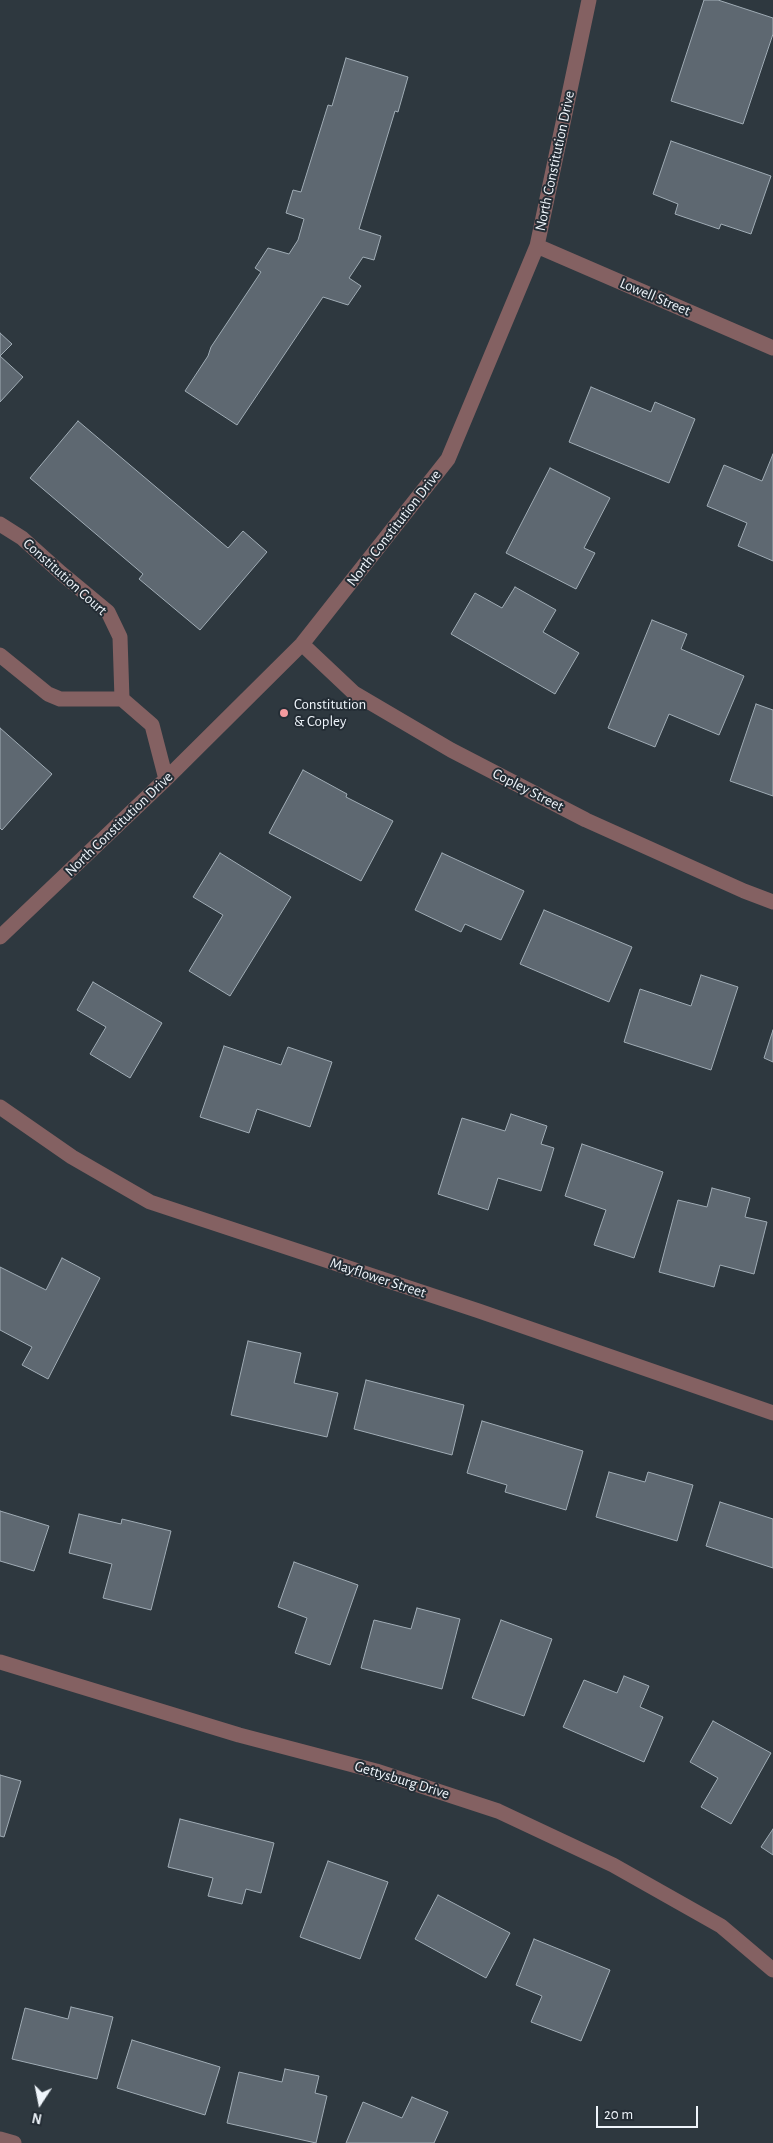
<!DOCTYPE html>
<html>
<head>
<meta charset="utf-8">
<style>
	body { margin:0 }
	#map { position:relative; width:773px; height:2143px; overflow:hidden; background:#2e383f; font-family:"Alegreya Sans",sans-serif }
	canvas { display:block }
	.north { position:absolute; left:15px; top:2078px; width:50px; height:50px; -webkit-text-stroke:4px #242d35; paint-order:stroke; rotate:191deg; font-size:14px; font-weight:700; line-height:20px; text-align:center; color:#eff5fb }
	.north::after { content:''; display:block; margin:auto; width:18px; height:22px; background:#eff5fb; clip-path:polygon(50% 0,100% 100%,50% 72%,0 100%) }
	.scale { position:absolute; left:596px; top:2106px; width:102px; height:22px; box-sizing:border-box; border:2px solid #eff5fb; border-top:0; padding-left:6px; font-size:15px; line-height:18px; white-space:nowrap; color:#eff5fb; -webkit-text-stroke:4px #242d35; paint-order:stroke }
</style>
</head>
<body>
<div id="map">
<canvas width="773" height="2143"></canvas>
<div class="north">N</div>
<div class="scale">20 m</div>
</div>
<script>
const g = document.querySelector('canvas').getContext('2d');
g.lineJoin = 'round';
function paint(path, color) { g.fillStyle = color; g.fill(path, 'evenodd'); }
const poly = rows => new Path2D(rows.map(r => 'M' + r).join(''));
function stroke(path, color, width, dash) { g.strokeStyle = color; g.lineWidth = width; g.lineCap = dash ? 'butt' : 'round'; g.setLineDash(dash || []); g.stroke(path); }
function write(font, color, halo, rows, align = 'center') {
  g.font = font + ' "Alegreya Sans",sans-serif'; g.lineWidth = 4; g.setLineDash([]); g.textBaseline = 'middle'; g.strokeStyle = halo; g.fillStyle = color; for (const [text, x, y, turn = 0] of rows) {
    g.save(); g.translate(x, y); g.rotate((+turn || 0) * Math.PI / 180); g.textAlign = isNaN(turn) ? turn : align; if (halo) g.strokeText(text, 0, 0); g.fillText(text, 0, 0); g.restore();
  }
}
const building = poly([
	[704,0,718,0,773,18,773,34,743,124,671,101,704,0],
	[346,58,408,77,398,112,395,111,359,229,381,236,374,260,363,257,349,278,361,286,348,305,323,297,237,425,185,391,208,356,211,347,261,272,255,268,268,248,289,254,298,240,304,219,286,213,293,190,301,192,328,105,332,106,346,58],
	[671,141,771,176,751,234,721,224,719,229,675,214,678,204,653,194,671,141],
	[0,333,12,344,0,356,23,377,0,402,0,333],
	[591,387,651,412,655,402,695,419,669,483,569,442,591,387],
	[78,421,228,548,243,531,267,552,200,630,139,579,143,574,30,478,78,421],
	[773,454,773,561,738,546,747,523,707,506,724,465,762,481,773,454],
	[550,468,610,498,584,548,595,553,576,589,506,553,550,468],
	[515,587,556,610,543,632,579,653,555,694,451,634,475,593,502,608,515,587],
	[652,620,687,634,681,649,744,676,719,735,669,714,655,747,608,728,652,620],
	[756,704,773,710,773,796,730,781,756,704],
	[0,728,52,774,2,830,0,828,0,728],
	[303,770,347,794,346,797,393,821,361,881,269,833,303,770],
	[220,853,291,897,230,996,189,971,223,915,193,897,220,853],
	[442,853,524,891,501,940,465,924,461,932,415,910,442,853],
	[544,910,632,947,609,1002,520,964,544,910],
	[701,975,738,987,711,1070,624,1042,640,989,691,1006,701,975],
	[93,982,162,1023,130,1078,90,1054,106,1027,77,1010,93,982],
	[773,1030,773,1062,764,1058,773,1030],
	[224,1046,281,1065,288,1047,332,1062,310,1127,257,1109,249,1133,200,1117,224,1046],
	[511,1114,547,1126,541,1144,554,1148,541,1191,498,1178,488,1210,438,1194,462,1118,505,1131,511,1114],
	[582,1144,663,1172,634,1258,594,1245,606,1210,565,1196,582,1144],
	[712,1188,750,1198,745,1217,767,1222,754,1274,720,1265,714,1287,659,1272,678,1200,707,1207,712,1188],
	[62,1258,100,1278,48,1379,22,1365,32,1347,0,1330,0,1267,46,1290,62,1258],
	[248,1341,301,1353,294,1383,338,1393,327,1437,231,1415,248,1341],
	[366,1380,464,1405,452,1455,354,1429,366,1380],
	[482,1421,583,1451,566,1510,505,1492,507,1485,467,1473,482,1421],
	[609,1472,645,1482,648,1472,693,1485,677,1541,596,1517,609,1472],
	[720,1502,773,1519,773,1568,706,1546,720,1502],
	[0,1511,49,1526,34,1571,0,1561,0,1511],
	[79,1514,121,1524,122,1519,171,1531,151,1610,103,1598,112,1564,69,1553,79,1514],
	[294,1562,358,1585,330,1665,295,1653,307,1618,278,1607,294,1562],
	[417,1608,460,1619,442,1689,361,1668,374,1620,411,1629,417,1608],
	[501,1620,552,1639,524,1716,472,1698,501,1620],
	[624,1676,649,1686,640,1707,663,1717,644,1762,563,1727,584,1680,617,1693,624,1676],
	[713,1721,771,1753,731,1824,701,1807,718,1778,690,1762,713,1721],
	[0,1775,21,1781,4,1837,0,1836,0,1775],
	[180,1819,274,1843,261,1893,246,1889,242,1904,208,1896,213,1878,168,1867,180,1819],
	[773,1829,773,1855,761,1847,773,1829],
	[328,1861,388,1882,360,1959,300,1937,328,1861],
	[438,1895,510,1933,486,1978,415,1939,438,1895],
	[534,1939,610,1970,581,2041,531,2022,542,1996,516,1985,534,1939],
	[71,2007,113,2017,97,2079,12,2059,25,2008,68,2019,71,2007],
	[132,2040,220,2067,205,2115,117,2088,132,2040],
	[285,2069,319,2076,315,2093,327,2096,316,2143,227,2123,239,2072,282,2082,285,2069],
	[412,2097,448,2112,434,2143,346,2143,363,2102,402,2118,412,2097]
]);
const street = poly([
	[537,246,773,348],
	[0,524,22,538,61,573,108,612,120,637,122,699],
	[302,644,354,693,451,750,586,820,744,891,773,902],
	[0,655,48,694,60,699,122,699,152,725,166,779],
	[0,937,166,779,302,644,448,459,537,246,589,0],
	[0,1107,72,1157,150,1202,479,1311,773,1413],
	[0,1662,239,1735,376,1771,498,1811,613,1865,721,1926,773,1970],
	[0,2139,14,2143]
]);
const markers = [
	[284,713,5,"#f49b9f"]
];
const streetNames = [
	["North Constitution Drive",555,161,-78],
	["Lowell Street",655,297,23],
	["North Constitution Drive",394,528,-52],
	["Constitution Court",65,577,42],
	["Copley Street",528,790,27],
	["North Constitution Drive",119,824,-44],
	["Mayflower Street",378,1278,18],
	["Gettysburg Drive",402,1780,17]
];
const poiNames = [
	["Constitution",294,704],
	["& Copley",294,721]
];
paint(building, '#5e6871');
stroke(building, '#a0acb5', 1);
stroke(street, '#846162', 15);
for (const [x, y, r, color] of markers) { const dot = new Path2D(); dot.arc(x, y, r, 0, 2 * Math.PI); g.fillStyle = color; g.fill(dot); stroke(dot, '#242d35', 2); }
write('15px', '#eff5fb', '#242d35', streetNames);
write('15px', '#eff5fb', '#242d35', poiNames, 'left');
</script>
</body>
</html>
